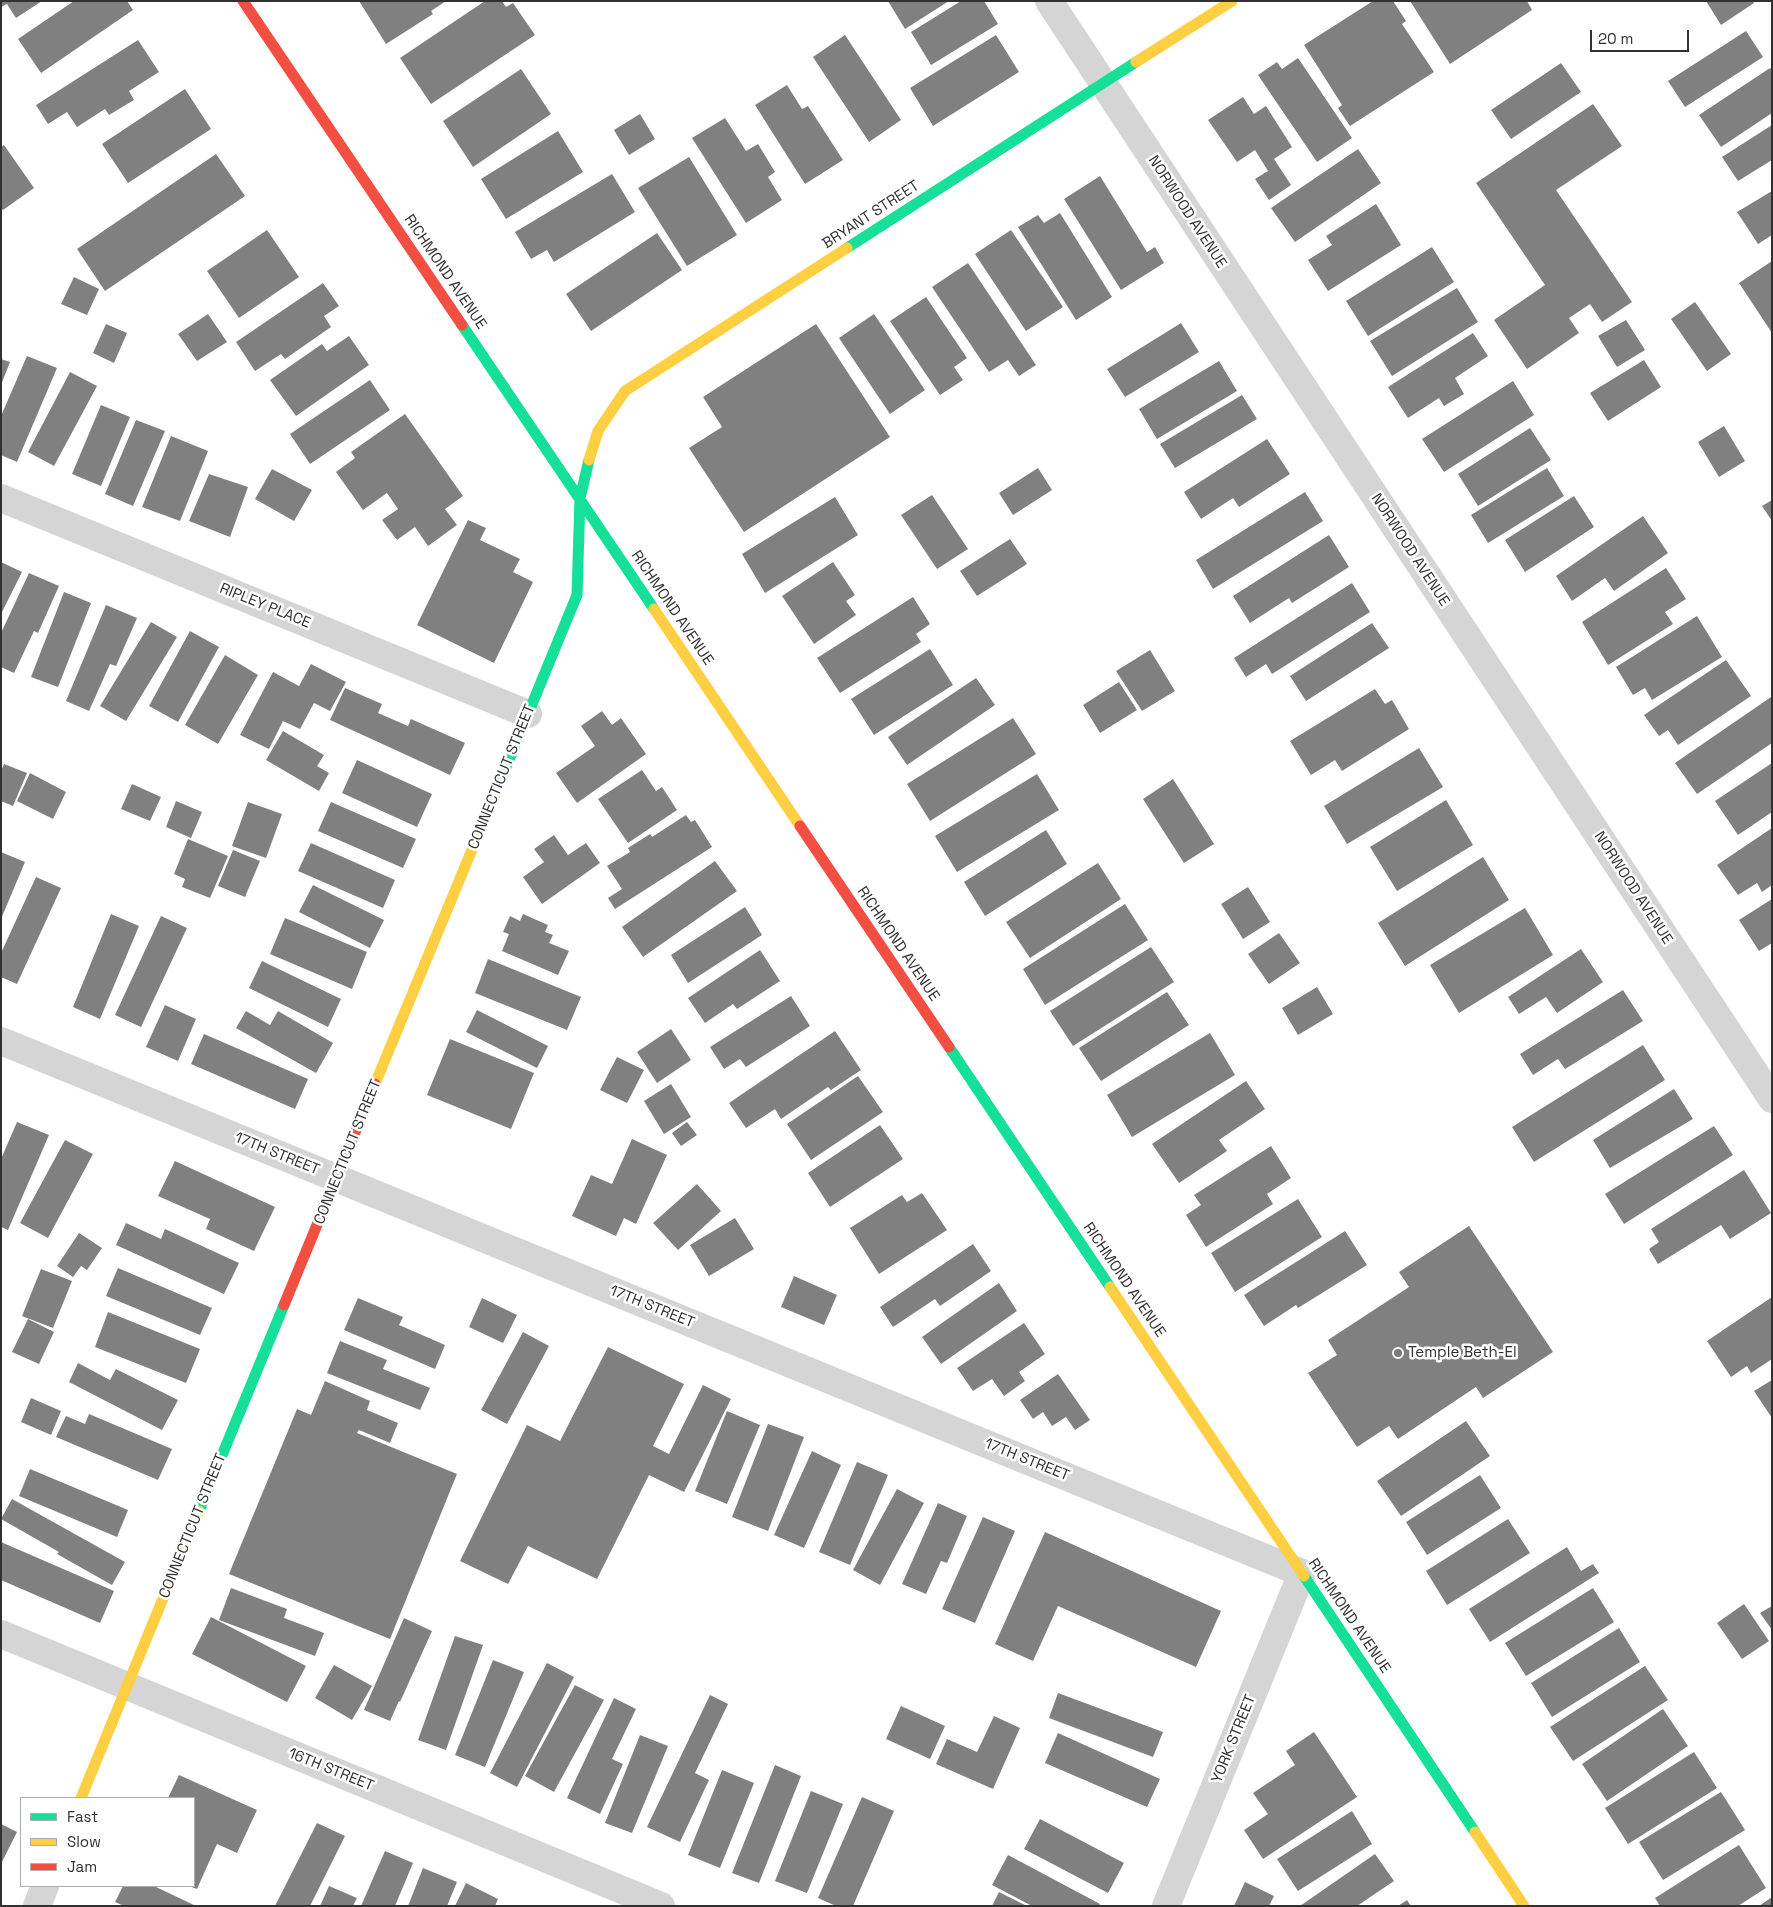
<!DOCTYPE html>
<html>
<head>
<meta charset="utf-8">
<style>
	body { margin:0 }
	#map { position:relative; width:1773px; height:1907px; overflow:hidden; background:#fff; font-family:"Space Grotesk",sans-serif }
	canvas { display:block }
	.frame { position:absolute; inset:0; border:2px solid #313131; pointer-events:none }
	.legend { position:absolute; left:20px; top:1797px; width:175px; height:90px; box-sizing:border-box; background:#fff; border:1px solid #adadad; margin:0; padding:6px 9px; list-style:none; font-size:15px; color:#313131 }
	.legend li { display:flex; align-items:center; gap:10px; height:25px }
	.legend b { width:25px; border:1px solid #adadad }
	.scale { position:absolute; left:1590px; top:30px; width:99px; height:22px; box-sizing:border-box; border:2px solid #313131; border-top:0; padding-left:6px; font-size:15px; line-height:18px; white-space:nowrap; color:#313131; -webkit-text-stroke:4px #fff; paint-order:stroke }
</style>
</head>
<body>
<div id="map">
<canvas width="1773" height="1907"></canvas>
<div class="frame"></div>
<ul class="legend">
<li><b style="height:6px;background:#16e098"></b>Fast</li>
<li><b style="height:6px;background:#ffcf43"></b>Slow</li>
<li><b style="height:6px;background:#f24e42"></b>Jam</li>
</ul>
<div class="scale">20 m</div>
</div>
<script>
const g = document.querySelector('canvas').getContext('2d');
g.lineJoin = 'round';
function paint(path, color) { g.fillStyle = color; g.fill(path, 'evenodd'); }
const poly = rows => new Path2D(rows.map(r => 'M' + r).join(''));
function stroke(path, color, width, dash) { g.strokeStyle = color; g.lineWidth = width; g.lineCap = dash ? 'butt' : 'round'; g.setLineDash(dash || []); g.stroke(path); }
function write(font, color, halo, rows, align = 'center') {
  g.font = font + ' "Space Grotesk",sans-serif'; g.lineWidth = 5; g.setLineDash([]); g.textBaseline = 'middle'; g.strokeStyle = halo; g.fillStyle = color; for (const [text, x, y, turn = 0] of rows) {
    g.save(); g.translate(x, y); g.rotate((+turn || 0) * Math.PI / 180); g.textAlign = isNaN(turn) ? turn : align; if (halo) g.strokeText(text, 0, 0); g.fillText(text, 0, 0); g.restore();
  }
}
const building = poly([
	[1,1,42,1,16,18,7,4,1,7],
	[74,1,127,1,133,10,41,73,18,39],
	[359,1,446,1,431,11,433,14,386,44],
	[485,1,502,1,506,7,513,3,535,35,431,104,400,58],
	[888,1,949,1,905,29],
	[961,1,984,1,998,24,931,65,911,32],
	[1373,1,1393,1,1406,21,1402,24,1434,72,1350,126,1338,108,1342,105,1304,45],
	[1410,1,1527,1,1532,10,1450,64],
	[1706,1,1753,1,1754,3,1721,25],
	[1746,31,1763,57,1685,107,1668,81],
	[845,35,901,120,869,142,813,57],
	[996,35,1019,72,933,126,910,88],
	[138,40,159,72,129,91,134,100,109,115,105,109,77,127,67,112,48,124,36,105],
	[1298,58,1352,138,1317,162,1258,75,1277,62,1282,69],
	[1561,63,1581,92,1511,139,1491,110],
	[1770,68,1772,70,1772,113,1721,147,1699,115],
	[521,69,551,114,473,167,443,121],
	[787,85,802,109,808,106,843,160,805,184,755,105],
	[185,89,211,129,128,183,102,144],
	[1243,97,1254,114,1266,106,1292,147,1274,159,1291,185,1269,200,1255,179,1268,171,1255,150,1237,162,1208,120],
	[1593,104,1622,146,1556,190,1632,302,1602,322,1590,304,1569,318,1579,333,1527,369,1494,320,1545,285,1476,183],
	[640,114,655,139,629,155,614,130],
	[725,118,746,151,758,144,775,172,768,177,782,200,746,223,692,138],
	[1772,125,1772,160,1738,181,1722,157],
	[558,131,583,172,506,219,481,179],
	[4,145,34,188,3,210,1,208,1,147],
	[1358,149,1381,183,1295,242,1271,208],
	[216,154,245,196,105,291,77,249],
	[689,157,737,235,687,266,638,188],
	[612,174,635,212,554,262,547,250,531,259,515,232],
	[1100,176,1147,252,1155,247,1164,263,1121,290,1064,199],
	[1772,191,1772,235,1758,244,1737,212],
	[1376,204,1401,245,1328,291,1308,260,1332,245,1326,236],
	[1060,213,1112,297,1076,320,1018,227,1038,215,1044,223],
	[267,230,299,277,239,318,207,271],
	[1011,230,1063,307,1026,331,975,254],
	[657,233,682,270,591,331,566,294],
	[1432,247,1454,282,1368,336,1346,301],
	[1772,261,1772,333,1739,283],
	[968,263,1036,365,1019,376,1008,360,989,372,932,287],
	[74,277,99,289,87,315,61,304],
	[323,283,339,306,324,316,331,327,285,359,281,354,255,371,236,342],
	[1457,288,1478,322,1392,376,1370,341],
	[926,297,967,358,954,367,963,380,940,395,890,321],
	[1695,302,1731,354,1707,371,1671,319],
	[208,314,227,342,197,361,178,334],
	[874,314,925,390,890,414,839,338],
	[1626,320,1645,350,1617,367,1598,336],
	[1181,323,1199,352,1125,397,1107,369],
	[106,324,127,333,114,363,93,353],
	[816,324,890,437,744,532,689,448,722,427,703,397],
	[1473,333,1488,356,1455,378,1464,394,1444,406,1439,398,1408,418,1388,387],
	[349,336,369,365,296,416,270,380,322,344,327,351],
	[27,356,57,368,17,462,1,455,1,416],
	[1,359,10,362,1,385],
	[1644,360,1661,387,1608,421,1590,393],
	[1219,361,1237,391,1157,439,1139,409],
	[70,372,97,386,54,466,28,452],
	[370,380,390,410,310,464,290,434],
	[1513,381,1534,415,1444,472,1422,439],
	[1242,395,1257,419,1175,468,1160,444],
	[101,405,130,417,101,486,72,474],
	[405,414,463,496,445,509,457,525,428,546,415,527,397,540,382,520,398,509,387,493,363,510,336,472,355,458,351,452],
	[136,420,165,431,133,506,105,494],
	[1724,426,1745,461,1719,477,1698,442],
	[1530,428,1551,460,1478,506,1458,474],
	[171,436,208,451,180,521,142,507],
	[1267,439,1290,474,1239,507,1233,498,1201,519,1184,492],
	[1038,468,1052,490,1013,515,999,493],
	[1547,468,1564,496,1488,543,1471,515],
	[272,469,312,490,294,521,255,499],
	[209,474,248,487,230,537,189,521],
	[1305,492,1323,521,1213,589,1196,560],
	[932,495,968,549,937,569,901,515],
	[1574,496,1594,527,1525,572,1505,540],
	[835,497,858,535,765,593,742,554],
	[1772,500,1772,521,1762,506],
	[1643,516,1668,553,1614,591,1605,578,1572,601,1556,576],
	[468,520,486,528,480,540,520,559,513,572,533,582,494,663,417,625],
	[1329,535,1349,567,1292,603,1289,598,1250,623,1233,596],
	[1010,539,1027,564,977,596,960,571],
	[1,562,22,572,1,614],
	[833,562,855,595,846,601,856,615,814,644,782,596],
	[1666,568,1686,599,1665,612,1673,624,1608,665,1582,622],
	[29,573,59,586,38,633,34,631,14,673,1,667,1,633],
	[1352,583,1370,612,1272,674,1266,664,1246,677,1234,658],
	[64,592,91,603,58,687,31,677],
	[913,597,930,624,916,634,921,642,840,693,817,658],
	[106,605,137,618,116,666,110,664,89,711,66,701],
	[1697,616,1722,657,1652,700,1645,688,1633,695,1616,667],
	[151,622,177,637,126,721,100,706],
	[1372,623,1389,648,1306,701,1290,676],
	[190,631,219,647,178,722,149,706],
	[930,649,953,685,874,735,851,699],
	[1150,650,1175,691,1142,711,1116,671],
	[225,655,258,675,218,744,185,725],
	[1726,660,1751,696,1678,745,1668,730,1659,736,1644,715],
	[311,664,346,682,330,711,314,703,300,729,283,721,269,749,240,735,273,672,299,686],
	[976,678,995,705,907,765,888,737],
	[1119,682,1137,710,1100,733,1083,705],
	[345,688,382,704,378,713,408,726,411,719,465,743,450,775,330,720],
	[1375,689,1385,704,1392,700,1409,729,1342,771,1335,760,1311,775,1290,741],
	[1771,697,1772,743,1697,794,1675,763],
	[602,711,612,725,621,718,646,754,577,803,556,773,595,746,581,726],
	[1013,718,1036,754,930,821,907,784],
	[283,731,324,755,317,766,329,773,319,791,266,760],
	[1419,748,1443,787,1347,844,1324,806],
	[357,760,432,794,417,827,342,793],
	[1772,763,1772,812,1738,835,1715,801],
	[4,764,27,773,13,806,1,801,1,771],
	[642,770,656,791,662,787,677,810,628,843,598,799],
	[30,773,66,792,53,819,17,801],
	[1037,774,1059,810,957,872,935,836],
	[1173,779,1214,844,1184,863,1143,799],
	[132,784,161,797,150,821,121,809],
	[1446,800,1473,845,1397,891,1370,847],
	[176,801,202,812,191,838,166,827],
	[248,802,282,814,266,858,232,846],
	[331,802,416,839,403,868,318,831],
	[686,815,691,822,695,820,712,847,615,909,608,898,622,889,607,866,630,852,628,848,650,834,652,837],
	[1772,828,1772,885,1762,892,1757,883,1738,895,1717,865],
	[1046,830,1067,864,985,916,964,882],
	[554,835,568,855,586,843,600,863,542,904,523,877,544,862,534,849],
	[188,839,228,856,210,898,182,887,185,879,174,874],
	[311,843,395,880,383,908,298,871],
	[233,850,260,861,245,897,218,886],
	[1,852,25,862,1,919],
	[1483,857,1509,900,1405,966,1378,923],
	[715,861,737,891,643,957,622,927],
	[1098,863,1121,899,1030,958,1006,922],
	[36,877,61,888,17,984,1,977,1,953],
	[313,885,384,920,370,948,299,912],
	[1248,887,1270,922,1243,939,1221,904],
	[1772,899,1772,943,1759,951,1739,920],
	[1125,904,1148,940,1045,1005,1023,969],
	[745,907,762,935,688,983,671,955],
	[1525,908,1553,955,1459,1013,1430,965],
	[111,914,139,926,100,1019,73,1007],
	[523,914,548,925,545,932,553,935,549,943,569,951,558,975,502,951,509,934,503,932,510,916,520,921],
	[161,916,187,928,141,1027,115,1015],
	[285,918,367,952,352,989,270,954],
	[1279,933,1300,963,1269,984,1248,954],
	[1151,947,1174,982,1073,1046,1050,1011],
	[1581,949,1603,982,1557,1013,1546,997,1519,1014,1508,997],
	[760,950,780,981,737,1009,733,1004,705,1023,688,998],
	[488,959,581,997,567,1030,475,993],
	[262,961,341,999,328,1027,249,988],
	[1317,987,1333,1014,1298,1035,1282,1008],
	[1623,990,1643,1021,1565,1069,1558,1059,1533,1075,1520,1054],
	[1167,992,1189,1025,1101,1081,1079,1048],
	[791,996,810,1026,746,1067,740,1059,724,1069,710,1047],
	[165,1005,196,1019,178,1061,146,1047],
	[477,1010,548,1046,537,1068,466,1032],
	[246,1011,270,1025,278,1011,333,1043,316,1073,236,1028],
	[671,1029,691,1060,657,1083,637,1052],
	[835,1031,861,1070,831,1090,828,1087,781,1119,775,1109,746,1128,729,1103],
	[1210,1033,1235,1075,1132,1137,1107,1095],
	[204,1034,308,1079,295,1109,191,1064],
	[450,1039,534,1073,511,1129,427,1095],
	[1643,1045,1665,1080,1534,1162,1512,1127],
	[617,1057,644,1070,627,1103,600,1090],
	[858,1076,883,1112,811,1160,787,1124],
	[1246,1081,1265,1109,1219,1140,1227,1151,1179,1183,1152,1144],
	[671,1084,691,1117,664,1134,644,1101],
	[1674,1089,1693,1119,1610,1168,1593,1140],
	[17,1122,49,1135,8,1230,1,1227,1,1159],
	[687,1122,697,1135,681,1146,672,1133],
	[880,1125,903,1159,830,1207,808,1173],
	[1714,1126,1733,1155,1624,1224,1605,1194],
	[632,1139,667,1155,636,1224,624,1218,616,1236,572,1216,591,1175,612,1184],
	[65,1140,93,1154,48,1238,20,1223],
	[1271,1146,1291,1178,1267,1194,1273,1204,1206,1247,1186,1215,1201,1205,1194,1195],
	[175,1161,275,1207,254,1251,206,1229,210,1219,158,1196],
	[1744,1170,1771,1213,1730,1239,1721,1225,1658,1264,1649,1249,1659,1242,1651,1229],
	[697,1184,721,1211,678,1250,653,1223],
	[922,1193,947,1230,879,1274,850,1228,902,1195,907,1202],
	[1298,1199,1322,1237,1235,1292,1211,1253],
	[735,1218,754,1249,709,1276,690,1245],
	[126,1223,161,1239,165,1229,239,1263,224,1294,116,1245],
	[1469,1226,1553,1352,1483,1398,1476,1387,1398,1439,1389,1426,1357,1447,1308,1373,1337,1355,1328,1340,1409,1287,1399,1272],
	[1345,1231,1367,1265,1298,1308,1296,1305,1264,1326,1244,1295],
	[79,1233,102,1248,87,1270,81,1266,73,1277,57,1266],
	[973,1244,991,1271,940,1306,935,1299,893,1327,880,1307],
	[118,1268,212,1308,200,1335,106,1296],
	[41,1269,72,1281,53,1328,22,1316],
	[794,1276,837,1295,824,1325,781,1307],
	[999,1283,1017,1311,941,1364,922,1337],
	[1772,1297,1772,1359,1751,1373,1747,1366,1731,1377,1707,1341],
	[358,1298,403,1317,399,1325,445,1345,435,1369,344,1330],
	[482,1298,517,1315,503,1343,469,1327],
	[108,1312,200,1349,186,1383,95,1347],
	[28,1319,54,1332,39,1364,12,1352],
	[1024,1323,1045,1354,1019,1372,1025,1381,1004,1396,992,1379,973,1391,957,1368],
	[523,1332,549,1346,507,1424,481,1410],
	[340,1341,387,1360,383,1369,430,1388,420,1410,327,1373],
	[608,1347,684,1384,653,1446,669,1454,703,1385,731,1399,684,1492,649,1475,597,1579,528,1546,508,1584,460,1561,527,1425,560,1441],
	[78,1363,110,1380,116,1369,178,1400,162,1430,69,1382],
	[1058,1374,1090,1420,1075,1430,1066,1417,1052,1426,1043,1412,1033,1419,1020,1400],
	[1772,1380,1772,1418,1754,1391],
	[325,1381,370,1401,367,1410,398,1423,390,1443,359,1430,357,1433,457,1474,390,1639,229,1574,297,1409,311,1415],
	[31,1398,61,1411,51,1435,21,1422],
	[727,1411,760,1425,727,1504,695,1491],
	[89,1414,172,1449,158,1480,56,1437,66,1416,85,1424],
	[1466,1421,1490,1456,1401,1516,1377,1481],
	[768,1424,804,1437,768,1531,732,1517],
	[812,1451,841,1465,804,1548,774,1535],
	[857,1462,888,1475,850,1565,819,1552],
	[30,1469,128,1510,117,1537,19,1496],
	[1480,1475,1501,1508,1427,1555,1406,1522],
	[897,1489,924,1503,880,1585,853,1570],
	[12,1499,125,1562,112,1585,57,1554,59,1552,1,1519],
	[938,1503,967,1516,947,1563,941,1561,926,1594,902,1584],
	[983,1517,1015,1531,975,1623,942,1609],
	[1508,1519,1530,1553,1447,1605,1426,1571],
	[1045,1532,1221,1611,1196,1667,1058,1606,1033,1661,995,1644],
	[1,1542,114,1591,100,1623,1,1580],
	[1567,1547,1581,1571,1593,1564,1599,1573,1490,1642,1469,1609],
	[231,1588,287,1609,284,1618,324,1633,315,1656,219,1620],
	[1593,1588,1614,1622,1526,1676,1505,1643],
	[1744,1604,1769,1641,1742,1659,1717,1623],
	[1772,1606,1772,1630,1760,1613],
	[211,1617,306,1666,287,1702,192,1654],
	[404,1618,432,1631,400,1702,399,1701,390,1721,364,1710],
	[1619,1628,1640,1662,1552,1717,1531,1683],
	[455,1636,483,1645,446,1750,418,1740],
	[493,1660,524,1672,485,1767,455,1755],
	[547,1663,574,1677,517,1787,490,1773],
	[334,1665,372,1686,352,1720,315,1698],
	[1645,1666,1668,1700,1573,1761,1550,1727],
	[575,1685,604,1700,554,1792,525,1776],
	[1058,1693,1163,1732,1153,1757,1049,1718],
	[710,1695,728,1704,695,1773,709,1780,680,1842,647,1827],
	[614,1698,636,1709,612,1759,623,1764,600,1814,567,1798],
	[901,1706,945,1726,930,1759,886,1739],
	[1663,1709,1688,1746,1607,1801,1582,1764],
	[994,1716,1020,1728,993,1789,936,1764,947,1739,977,1752],
	[1314,1732,1357,1797,1263,1859,1244,1830,1268,1814,1253,1793,1295,1765,1286,1751],
	[1058,1733,1160,1779,1147,1807,1045,1763],
	[640,1735,668,1746,632,1833,605,1823],
	[1694,1752,1717,1788,1628,1844,1605,1808],
	[775,1765,801,1776,759,1883,732,1873],
	[722,1770,754,1783,720,1868,688,1855],
	[179,1775,257,1810,237,1853,217,1844,197,1889,189,1886,194,1886,194,1798,168,1798],
	[811,1791,843,1804,807,1893,775,1881],
	[1721,1792,1745,1830,1663,1880,1639,1842],
	[862,1797,894,1811,853,1906,836,1906,818,1898],
	[1352,1811,1372,1844,1298,1891,1277,1859],
	[1040,1819,1124,1863,1108,1893,1024,1849],
	[317,1823,345,1836,310,1906,275,1906],
	[1,1824,17,1832,1,1864],
	[1739,1845,1766,1888,1738,1906,1660,1906,1655,1898],
	[385,1851,413,1863,395,1906,361,1906],
	[1375,1854,1394,1881,1357,1906,1300,1906],
	[1008,1855,1100,1904,1099,1906,1032,1906,992,1885],
	[423,1868,457,1882,447,1906,408,1906],
	[1245,1882,1274,1896,1269,1906,1234,1906],
	[466,1883,498,1899,495,1906,455,1906],
	[123,1886,154,1886,196,1906,124,1906,115,1902],
	[329,1886,357,1898,353,1906,320,1906],
	[999,1892,1027,1906,992,1906],
	[1772,1897,1772,1906,1759,1906],
	[1407,1900,1411,1906,1398,1906]
]);
const street = poly([
	[1049,1,1772,1099],
	[1,498,528,714],
	[1,1041,1302,1573,1166,1906],
	[1,1634,661,1906],
	[37,1906,45,1886]
]);
const fast = poly([
	[847,248,1136,62],
	[462,325,654,609],
	[495,794,577,595,580,498,589,460],
	[949,1047,1110,1287],
	[199,1511,284,1305],
	[1304,1576,1475,1832]
]);
const slow = poly([
	[1136,62,1232,1],
	[589,460,598,431,625,391,847,248],
	[654,609,800,826],
	[375,1084,495,794],
	[1110,1287,1304,1576],
	[81,1798,199,1511],
	[1475,1832,1524,1906]
]);
const jam = poly([
	[243,1,462,325],
	[800,826,949,1047],
	[284,1305,375,1084]
]);
const markers = [
	[1398,1353,5,"#797979"]
];
const streetNames = [
	["NORWOOD AVENUE",1187,212,57],
	["BRYANT STREET",871,215,-33],
	["RICHMOND AVENUE",445,272,56],
	["NORWOOD AVENUE",1410,550,57],
	["RIPLEY PLACE",265,606,22],
	["RICHMOND AVENUE",672,608,56],
	["CONNECTICUT STREET",502,777,-68],
	["NORWOOD AVENUE",1633,888,57],
	["RICHMOND AVENUE",898,944,56],
	["CONNECTICUT STREET",348,1152,-68],
	["17TH STREET",277,1154,22],
	["RICHMOND AVENUE",1124,1280,56],
	["17TH STREET",652,1307,22],
	["17TH STREET",1027,1460,22],
	["CONNECTICUT STREET",193,1526,-68],
	["RICHMOND AVENUE",1349,1616,56],
	["YORK STREET",1234,1739,-68],
	["16TH STREET",331,1770,22]
];
const poiNames = [
	["Temple Beth-El",1408,1353]
];
paint(building, '#808080');
stroke(street, '#d5d5d5', 28);
stroke(fast, '#16e098', 11);
stroke(slow, '#ffcf43', 11);
stroke(jam, '#f24e42', 11);
for (const [x, y, r, color] of markers) { const dot = new Path2D(); dot.arc(x, y, r, 0, 2 * Math.PI); g.fillStyle = color; g.fill(dot); stroke(dot, '#fff', 2); }
write('15px', '#313131', '#fff', streetNames);
write('15px', '#313131', '#fff', poiNames, 'left');
</script>
</body>
</html>
